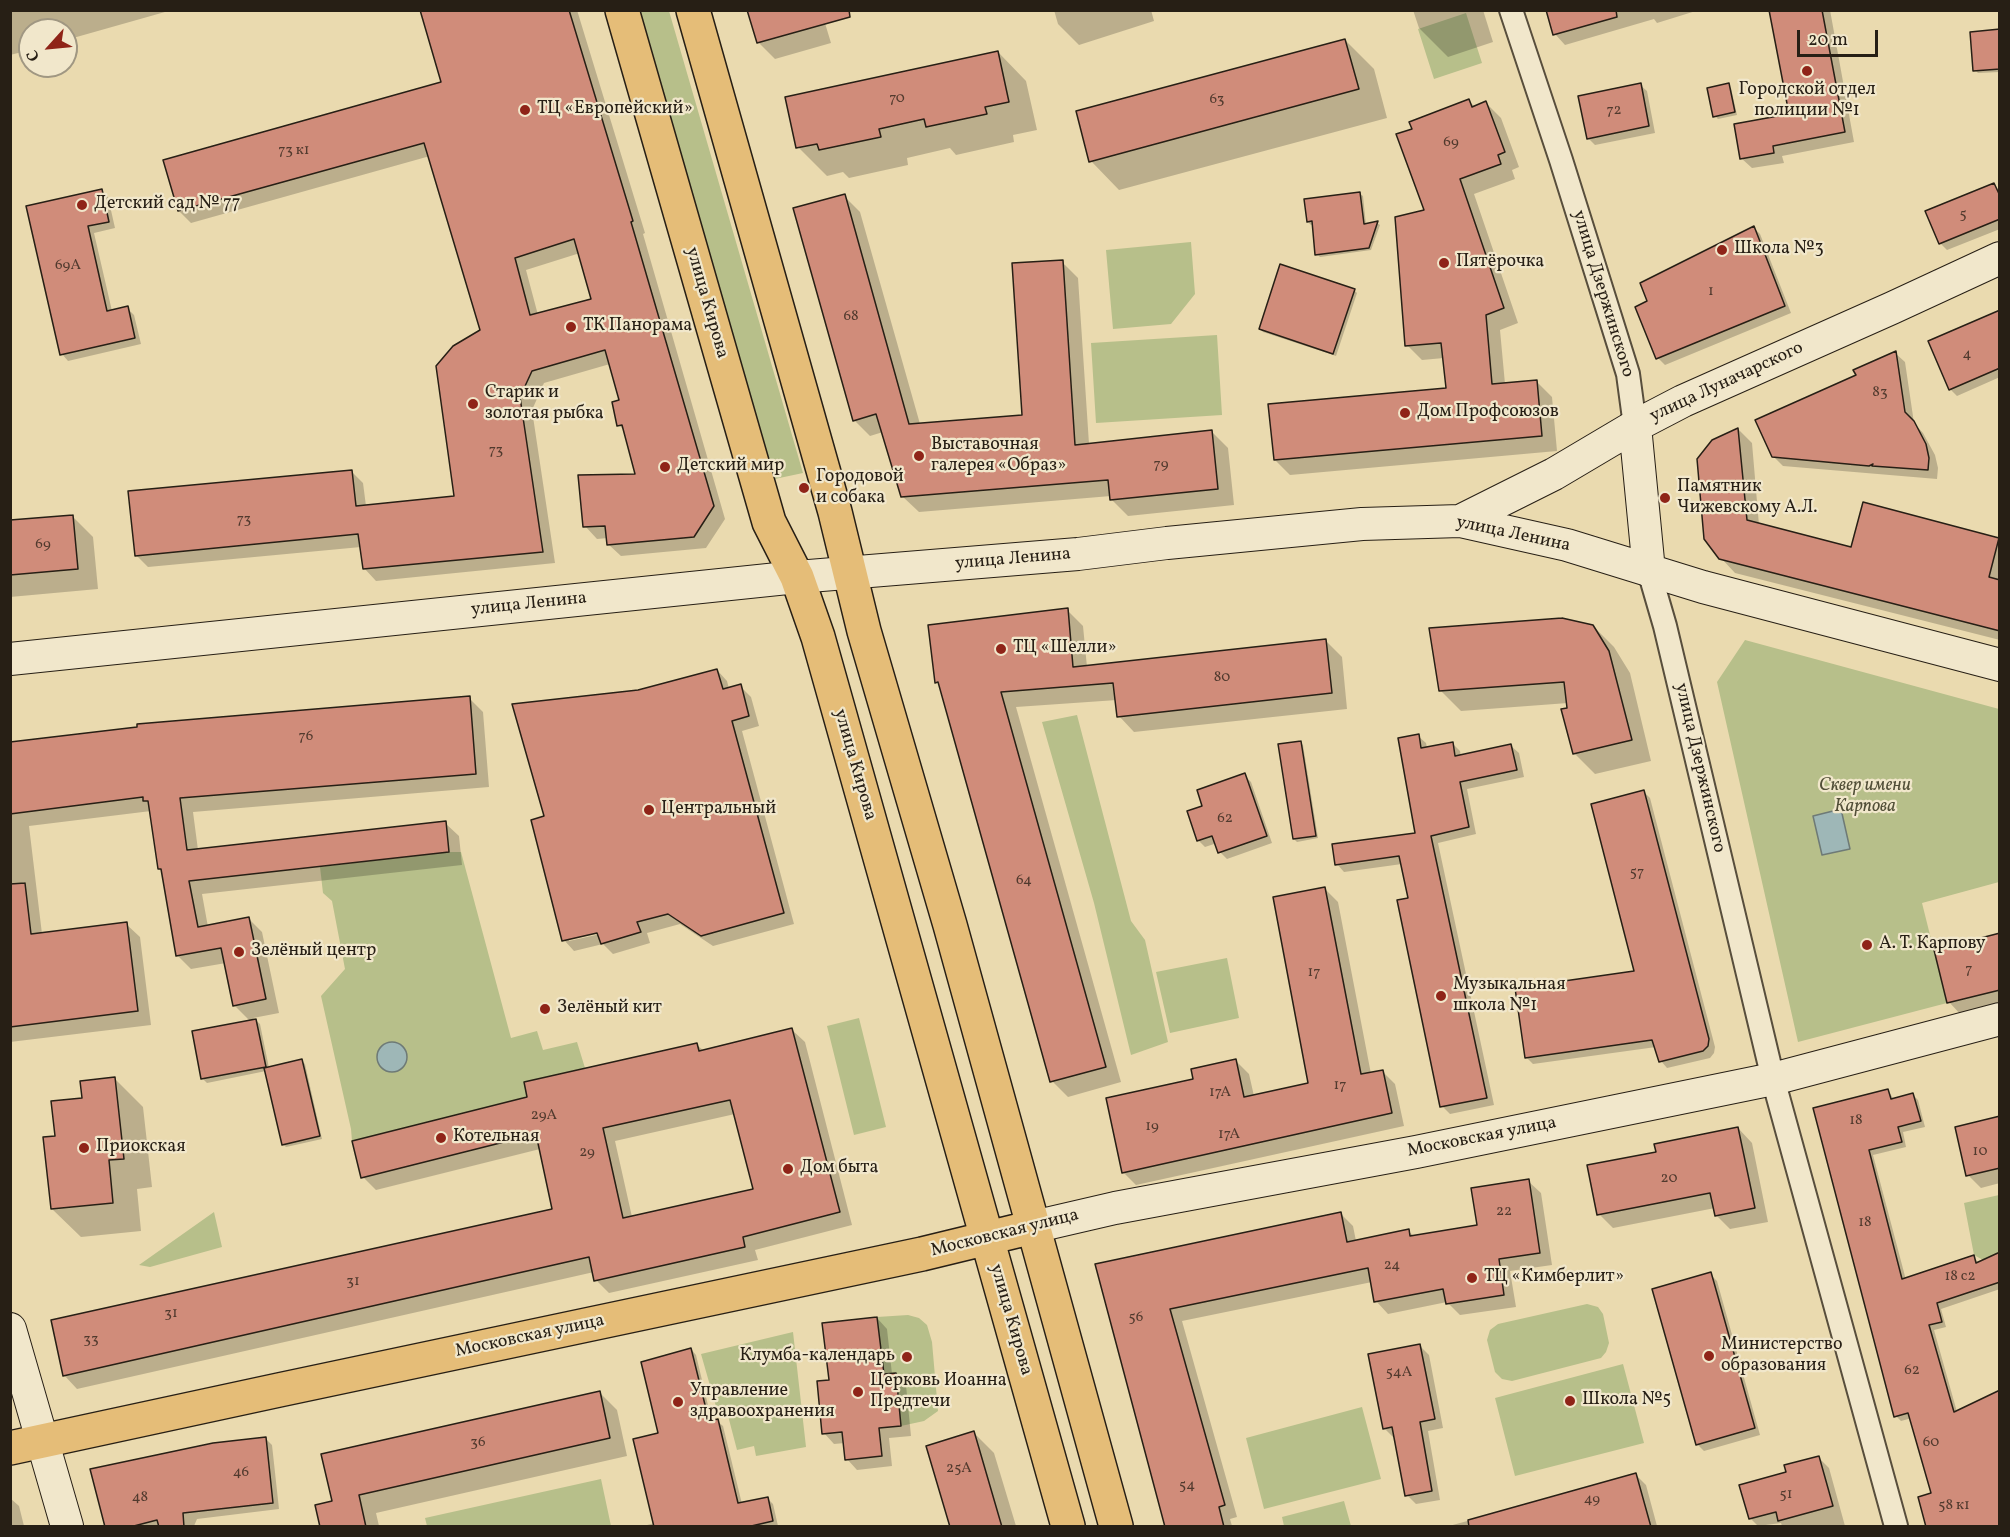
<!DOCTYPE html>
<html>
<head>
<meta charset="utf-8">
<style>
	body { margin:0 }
	#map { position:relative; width:2010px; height:1537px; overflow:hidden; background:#eadaaf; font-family:Vollkorn,serif }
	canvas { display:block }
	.frame { position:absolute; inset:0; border:12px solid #271f15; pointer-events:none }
	.north { position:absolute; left:18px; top:18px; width:60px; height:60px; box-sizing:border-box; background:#f1e7cb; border:2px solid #a09782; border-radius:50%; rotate:243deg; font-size:16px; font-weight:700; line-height:24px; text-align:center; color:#271f15 }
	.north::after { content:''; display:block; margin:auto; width:21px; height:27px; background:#8f2418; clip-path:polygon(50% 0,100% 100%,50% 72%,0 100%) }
	.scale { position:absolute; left:1797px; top:30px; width:81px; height:27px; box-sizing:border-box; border:3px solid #271f15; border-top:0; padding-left:8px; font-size:18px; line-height:21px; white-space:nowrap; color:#271f15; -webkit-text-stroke:4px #f1e7cb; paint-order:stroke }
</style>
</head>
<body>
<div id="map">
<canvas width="2010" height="1537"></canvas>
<div class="frame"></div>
<div class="north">С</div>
<div class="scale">20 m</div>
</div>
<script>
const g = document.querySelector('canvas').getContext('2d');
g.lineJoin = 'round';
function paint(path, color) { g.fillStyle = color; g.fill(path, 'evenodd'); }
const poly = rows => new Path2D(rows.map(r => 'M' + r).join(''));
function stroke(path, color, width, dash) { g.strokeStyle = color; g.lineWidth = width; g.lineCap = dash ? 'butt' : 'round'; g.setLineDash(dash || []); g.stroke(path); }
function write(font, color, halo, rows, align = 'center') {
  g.font = font + ' Vollkorn,serif'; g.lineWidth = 4.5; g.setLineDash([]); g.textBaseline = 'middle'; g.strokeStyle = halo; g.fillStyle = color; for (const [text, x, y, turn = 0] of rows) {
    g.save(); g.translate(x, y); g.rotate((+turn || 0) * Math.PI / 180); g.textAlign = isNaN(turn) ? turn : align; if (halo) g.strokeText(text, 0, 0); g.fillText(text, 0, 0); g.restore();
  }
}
const green = poly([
	[635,11,669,11,803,473,770,480],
	[1466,13,1482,63,1434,79,1418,29],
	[1191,242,1195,294,1171,324,1113,329,1106,250],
	[1217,335,1222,415,1096,423,1091,343],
	[1745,640,1999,709,1999,882,1922,903,1947,1003,1798,1042,1717,682],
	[1077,715,1131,921,1145,940,1168,1042,1131,1055,1094,903,1042,722],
	[449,852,461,852,511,1038,537,1031,543,1050,577,1042,585,1068,524,1082,527,1096,522,1098,352,1141,351,1129,321,996,345,969,332,901,323,893,320,867],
	[1227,958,1239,1018,1170,1033,1156,972],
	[859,1018,886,1127,854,1135,827,1026],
	[1999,1195,1999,1252,1983,1260,1974,1255,1964,1203],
	[214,1212,222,1247,150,1267,139,1265],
	[1587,1304,1598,1307,1603,1314,1609,1343,1606,1352,1601,1358,1512,1381,1502,1379,1495,1372,1487,1340,1490,1330,1498,1324],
	[908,1315,919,1318,927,1325,932,1342,938,1411,924,1421,901,1426,896,1373,884,1374,877,1317],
	[793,1332,806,1447,756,1456,754,1446,737,1450,726,1408,717,1410,701,1354],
	[1623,1364,1644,1443,1515,1476,1495,1398],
	[1362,1407,1381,1479,1264,1509,1246,1438],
	[601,1479,611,1526,427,1526,425,1518],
	[1344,1501,1351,1526,1284,1526,1282,1517]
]);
const water = poly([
	[1841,809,1850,849,1822,855,1813,816,1841,809],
	'377 1057a15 15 0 1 1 30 0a15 15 0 1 1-30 0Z'
]);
const shadow = poly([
	[10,10,172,10,66,40,66,30,30,30,30,50,10,55],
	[421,10,577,10,645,233,643,234,725,519,706,548,621,556,608,544,608,538,597,539,585,526,637,475,626,432,619,425,621,401,610,364,544,383,532,410,555,563,376,581,364,568,361,547,148,567,136,555,351,471,363,483,366,506,456,498,482,331,430,156,191,223,179,211,443,83],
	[580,253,592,300,538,315,526,270],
	[821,10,831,43,775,59,758,42],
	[1054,10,1151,10,1154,21,1079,45,1058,24],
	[1413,10,1483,10,1493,42,1448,57,1419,28],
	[1548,10,1699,10,1657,23,1654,19,1565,45,1555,34],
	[1771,10,1830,10,1854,142,1782,156,1784,163,1752,168,1741,158,1790,115],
	[2000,31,2000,72,1978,73,1975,70],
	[1345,40,1374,69,1387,118,1119,190,1091,161],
	[998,52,1026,81,1037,130,1013,135,1014,142,956,155,950,148,907,158,908,165,849,178,843,172,827,176,798,147],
	[1640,85,1647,91,1655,133,1595,145,1588,138],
	[1728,85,1731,88,1737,115,1718,119,1715,116],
	[1469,101,1475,107,1486,103,1501,118,1519,167,1512,170,1515,179,1474,194,1518,323,1500,330,1505,384,1537,382,1552,397,1557,451,1290,475,1275,460,1447,390,1444,358,1422,360,1407,345,1426,211,1414,130],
	[1994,185,2000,191,2000,229,1947,250,1940,243],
	[101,190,108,197,115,228,94,233,112,311,127,308,134,315,141,344,68,361,62,354,28,207],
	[1360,194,1363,196,1366,225,1377,223,1380,225,1371,250,1320,257,1317,254,1314,224,1311,225,1308,222],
	[844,196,860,212,920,424,1023,416,1062,262,1078,278,1089,444,1212,432,1228,448,1234,505,1128,516,1112,500,1111,496,919,512,902,496,883,432,870,436,854,420],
	[1754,228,1760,234,1791,313,1665,365,1658,358,1637,307,1649,301],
	[1354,290,1357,293,1336,356,1263,332,1260,329],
	[2000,311,2000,377,1957,396,1950,389],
	[1895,353,1905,362,1914,423,1923,433,1935,455,1938,468,1937,479,1783,466,1773,456,1858,376],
	[1738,429,1752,443,1759,525,1852,548,1998,540,2000,640,1735,573,1721,558],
	[72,516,93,537,98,589,10,597,10,522],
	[1067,610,1083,626,1087,667,1326,641,1342,657,1347,709,1134,732,1119,716,1117,700,1016,707,1121,1082,1068,1097,1052,1081,941,687,937,682],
	[1593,626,1614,647,1630,673,1651,761,1595,774,1574,753,1568,703,1461,711,1440,690],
	[717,670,727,681,729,689,740,686,751,697,759,726,742,731,794,924,713,946,680,924,647,933,650,943,613,954,603,944,574,951,564,940,546,817,638,691],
	[604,930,605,933,569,941,569,938],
	[469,698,483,712,489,787,193,812,198,850,445,823,459,836,462,865,202,894,208,927,248,918,262,932,279,1013,253,1018,260,1024,269,1068,302,1061,305,1064,322,1139,286,1147,283,1144,266,1071,207,1083,202,1078,250,1021,234,1005,226,963,191,969,177,955,163,872,159,869,151,811,29,826,42,934,126,924,140,937,151,1025,10,1042,10,744],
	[1418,736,1426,743,1427,748,1452,743,1460,751,1461,756,1511,746,1519,753,1524,777,1467,789,1476,834,1438,843,1494,1105,1450,1114,1442,1106,1402,864,1344,872,1337,864,1417,835],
	[1300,742,1303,745,1318,838,1297,842,1294,839],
	[1244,775,1251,782,1272,843,1227,859,1220,852,1217,843,1205,847,1198,840,1204,807],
	[1643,791,1650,798,1715,1047,1714,1053,1710,1058,1667,1068,1661,1061,1656,1047,1533,1064,1526,1057,1636,973],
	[1325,889,1338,902,1371,1074,1382,1071,1395,1084,1404,1126,1136,1185,1123,1172,1194,1080,1236,1061,1249,1074,1254,1096,1310,1084],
	[2000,935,2000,1008,1963,1017,1949,1002],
	[791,1029,805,1042,852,1225,755,1250,758,1260,609,1293,596,1280,594,1272,77,1389,64,1375,554,1210,540,1149,376,1190,363,1177,529,1098,697,1045,704,1051],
	[735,1114,755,1190,632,1217,615,1141],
	[115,1079,143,1107,152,1187,137,1189,141,1231,81,1237,52,1209,57,1137,84,1099],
	[1888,1090,1894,1100,1913,1095,1918,1100,1925,1127,1903,1132,1906,1147,1873,1155,1906,1280,1973,1257,1979,1263,2000,1254,2000,1289,1941,1309,1946,1327,1934,1330,1957,1412,1933,1494,1912,1418,1901,1421,1896,1416,1814,1109],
	[2000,1118,2000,1183,1981,1188,1968,1175],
	[1738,1128,1752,1143,1768,1222,1730,1229,1716,1215,1715,1208,1613,1228,1599,1214],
	[1528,1181,1541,1193,1552,1265,1510,1271,1516,1307,1460,1315,1447,1302,1388,1314,1376,1301,1372,1282,1182,1321,1237,1517,1230,1519,1232,1526,1167,1526,1097,1265,1341,1214,1353,1226,1356,1241,1408,1231,1414,1236,1478,1226],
	[1710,1274,1717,1281,1760,1435,1704,1451,1697,1444],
	[877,1318,887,1329,892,1374,895,1374,906,1385,911,1436,889,1438,892,1466,857,1470,847,1459,845,1443,834,1444,824,1433,830,1381],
	[1420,1346,1429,1355,1443,1428,1428,1431,1440,1500,1416,1504,1407,1495,1396,1437,1393,1437,1384,1428],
	[691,1349,696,1355,712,1422,717,1421,723,1426,742,1504,767,1498,773,1504,778,1526,643,1526,655,1523,660,1435],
	[599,1392,617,1410,627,1456,376,1513,379,1526,321,1526,334,1502],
	[974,1433,994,1453,1016,1526,951,1526],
	[265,1438,272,1445,279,1509,197,1519,194,1526,107,1526],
	[1818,1457,1829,1468,1845,1526,1782,1526,1781,1523,1758,1526,1750,1518,1788,1473],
	[1636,1475,1646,1485,1657,1526,1449,1526],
	[10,1498,19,1506,24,1526,10,1526]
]);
const building = poly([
	[420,10,569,10,633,221,631,222,714,506,694,537,607,545,605,526,583,527,578,475,635,474,622,425,617,426,612,402,619,400,605,350,532,371,520,397,543,552,363,569,358,534,135,556,128,491,352,470,356,506,454,496,436,366,453,346,480,330,424,143,178,211,163,160,441,82,420,10],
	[574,239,591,299,530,315,515,258,574,239],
	[747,10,849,10,850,17,757,43,747,10],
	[1546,10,1616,10,1617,17,1553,35,1546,10],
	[1769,10,1822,10,1845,132,1773,146,1774,153,1740,159,1734,124,1789,114,1769,10],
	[2000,29,2000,69,1973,71,1970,32,2000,29],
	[1345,39,1359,89,1089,162,1076,111,1345,39],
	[998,51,1009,102,985,107,987,114,926,127,924,119,879,129,881,137,819,150,817,144,796,148,785,97,998,51],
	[1641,83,1649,126,1587,139,1578,96,1641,83],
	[1729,83,1735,112,1713,117,1707,88,1729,83],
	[1469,99,1472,107,1486,101,1505,152,1498,155,1501,164,1460,179,1504,308,1486,315,1492,384,1537,380,1542,436,1274,460,1268,404,1446,388,1441,343,1405,346,1395,217,1424,210,1396,134,1412,129,1409,122,1469,99],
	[1994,183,2000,196,2000,219,1939,244,1925,211,1994,183],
	[102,189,109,222,88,226,107,311,128,306,135,338,60,355,26,206,102,189],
	[1360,192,1364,224,1378,221,1369,248,1315,255,1312,221,1307,222,1304,199,1360,192],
	[845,194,909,424,1022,415,1012,263,1063,260,1075,445,1212,430,1218,489,1110,500,1108,480,901,497,876,414,853,421,793,208,845,194],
	[1754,226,1785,306,1656,359,1635,307,1647,301,1640,283,1754,226],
	[1280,264,1355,289,1333,354,1259,329,1280,264],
	[2000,310,2000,368,1949,390,1928,341,2000,310],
	[1896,351,1905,412,1914,421,1926,444,1929,458,1928,470,1872,466,1873,464,1869,466,1772,457,1755,420,1856,375,1853,370,1896,351],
	[1738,428,1747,520,1851,547,1863,502,1999,538,1989,577,2000,580,2000,631,1719,559,1704,539,1697,459,1712,440,1738,428],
	[73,515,78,569,10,575,10,520,73,515],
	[1068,608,1073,667,1326,639,1332,693,1117,717,1113,683,1001,692,1106,1067,1050,1082,938,682,935,683,928,625,1068,608],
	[1562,618,1593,625,1609,651,1632,740,1573,754,1561,709,1567,708,1564,682,1439,691,1429,628,1562,618],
	[717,669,723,689,741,684,749,716,732,721,784,913,701,936,668,914,637,922,641,932,601,944,597,933,562,941,531,820,544,816,512,704,638,690,717,669],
	[470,696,476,774,180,798,187,850,446,821,449,852,189,881,198,927,249,917,266,999,233,1006,221,948,176,956,161,869,158,869,148,801,143,801,143,797,10,814,10,742,137,727,137,724,470,696],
	[1419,734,1421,748,1453,742,1455,756,1511,744,1517,770,1460,782,1469,827,1431,836,1487,1098,1440,1107,1397,900,1408,898,1399,856,1335,865,1332,844,1415,833,1398,738,1419,734],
	[1301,741,1316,836,1293,839,1278,744,1301,741],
	[1245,773,1267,836,1218,853,1212,836,1197,841,1187,811,1202,806,1197,790,1245,773],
	[1644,790,1709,1039,1708,1046,1703,1051,1659,1062,1652,1040,1525,1058,1515,988,1634,971,1591,804,1644,790],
	[25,883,31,934,127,922,138,1011,10,1027,10,884,25,883],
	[1325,887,1361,1074,1383,1070,1392,1113,1122,1173,1106,1098,1193,1079,1191,1069,1236,1059,1244,1097,1308,1083,1273,897,1325,887],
	[2000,933,2000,990,1947,1003,1934,950,2000,933],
	[256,1019,266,1067,201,1079,192,1031,256,1019],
	[792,1028,840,1212,743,1237,745,1247,594,1281,589,1257,63,1376,51,1320,552,1209,536,1134,361,1178,352,1141,527,1097,524,1082,697,1043,699,1051,792,1028],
	[730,1100,753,1189,623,1218,603,1128,730,1100],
	[302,1059,320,1136,282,1145,264,1068,302,1059],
	[115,1077,124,1159,109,1160,113,1203,51,1209,43,1137,55,1136,51,1101,82,1098,80,1081,115,1077],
	[1888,1089,1891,1099,1913,1093,1921,1121,1898,1127,1902,1142,1869,1150,1902,1279,1974,1255,1976,1263,2000,1252,2000,1282,1937,1303,1942,1322,1929,1325,1954,1412,2000,1390,2000,1527,1926,1527,1918,1497,1931,1493,1908,1413,1894,1417,1813,1108,1888,1089],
	[2000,1116,2000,1168,1966,1176,1955,1127,2000,1116],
	[1738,1127,1755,1208,1715,1216,1710,1193,1597,1215,1587,1165,1656,1152,1654,1144,1738,1127],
	[1529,1179,1540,1253,1499,1259,1504,1295,1446,1304,1443,1289,1374,1302,1368,1268,1170,1309,1225,1505,1219,1507,1224,1527,1165,1527,1095,1264,1341,1212,1347,1242,1409,1229,1410,1236,1477,1225,1471,1188,1529,1179],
	[1711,1272,1755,1428,1696,1445,1652,1289,1711,1272],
	[877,1317,884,1374,896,1373,901,1426,879,1428,882,1456,845,1460,842,1432,822,1434,817,1381,829,1380,822,1323,877,1317],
	[1420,1344,1435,1419,1420,1422,1432,1491,1405,1496,1392,1427,1383,1429,1368,1354,1420,1344],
	[691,1348,709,1421,718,1419,738,1503,768,1497,773,1521,747,1527,654,1527,633,1439,658,1433,641,1362,691,1348],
	[600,1391,610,1438,359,1495,366,1527,320,1527,315,1505,332,1501,321,1454,600,1391],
	[974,1431,1002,1527,950,1527,926,1446,974,1431],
	[266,1437,273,1503,183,1513,184,1527,159,1527,157,1520,130,1527,105,1527,90,1469,213,1443,266,1437],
	[1819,1456,1833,1506,1778,1521,1776,1512,1749,1519,1739,1485,1786,1472,1784,1465,1819,1456],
	[1636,1473,1651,1527,1469,1527,1468,1520,1636,1473]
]);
const street = poly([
	[1511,10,1561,160,1628,374,1635,426],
	[1649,571,1665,626,1773,1079,1896,1526]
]);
const secondary = poly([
	[1635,426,1649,571],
	[1460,521,1554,474,1635,426,1683,401,1892,308,2000,258],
	[10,659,797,577,1078,554,1167,543,1362,524,1460,521,1567,545,1703,587,2000,665],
	[1033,1227,1115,1208,1416,1152,1773,1079,2000,1019],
	[10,1329,67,1526]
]);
const primary = poly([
	[622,10,769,522,797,577,818,637,1068,1526],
	[693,10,835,512,864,631,950,925,1116,1526],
	[10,1448,279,1390,922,1254,1033,1227]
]);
const markers = [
	[1807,71,6,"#8f2418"],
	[525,110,6,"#8f2418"],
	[82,205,6,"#8f2418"],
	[1722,250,6,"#8f2418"],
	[1444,263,6,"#8f2418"],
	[571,327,6,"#8f2418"],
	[473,404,6,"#8f2418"],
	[1405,413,6,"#8f2418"],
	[919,456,6,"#8f2418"],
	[665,467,6,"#8f2418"],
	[804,488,6,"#8f2418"],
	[1665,498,6,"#8f2418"],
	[1001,649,6,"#8f2418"],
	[649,810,6,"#8f2418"],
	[1867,945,6,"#8f2418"],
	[239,952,6,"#8f2418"],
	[1441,996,6,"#8f2418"],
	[545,1009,6,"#8f2418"],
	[441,1138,6,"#8f2418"],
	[84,1148,6,"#8f2418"],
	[788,1169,6,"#8f2418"],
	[1472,1278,6,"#8f2418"],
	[1709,1356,6,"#8f2418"],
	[907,1357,6,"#8f2418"],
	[858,1392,6,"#8f2418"],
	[1570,1401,6,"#8f2418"],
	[678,1402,6,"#8f2418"]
];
const numberNames = [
	["70",897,99],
	["63",1217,100],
	["72",1614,111],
	["69",1451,143],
	["73 к1",294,151],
	["5",1963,215],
	["69А",68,266],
	["1",1711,292],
	["68",851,317],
	["4",1967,355],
	["83",1880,393],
	["73",496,451],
	["79",1161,465],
	["73",244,520],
	["69",43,545],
	["80",1222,678],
	["76",306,737],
	["62",1225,819],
	["57",1637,873],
	["64",1024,881],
	["7",1969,970],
	["17",1314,973],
	["17",1340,1086],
	["17А",1220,1093],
	["29А",544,1116],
	["18",1856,1121],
	["19",1152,1127],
	["17А",1229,1135],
	["10",1980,1152],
	["29",587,1153],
	["20",1669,1179],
	["22",1504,1212],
	["18",1865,1223],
	["24",1392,1266],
	["18 с2",1960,1277],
	["31",353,1282],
	["31",171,1314],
	["56",1136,1318],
	["33",91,1340],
	["62",1912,1371],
	["54А",1399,1373],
	["36",478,1443],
	["60",1931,1443],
	["25А",959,1469],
	["46",241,1473],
	["54",1187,1486],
	["51",1786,1495],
	["48",140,1498],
	["49",1592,1500],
	["58 к1",1954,1506]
];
const poiNames = [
	["Городской отдел",1807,91,"center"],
	["полиции №1",1807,112,"center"],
	["ТЦ «Европейский»",537,110],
	["Детский сад № 77",94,205],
	["Школа №3",1734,250],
	["Пятёрочка",1456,263],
	["ТК Панорама",583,327],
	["Старик и",485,394],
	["золотая рыбка",485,415],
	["Дом Профсоюзов",1417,413],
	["Выставочная",931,446],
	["галерея «Образ»",931,467],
	["Детский мир",677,467],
	["Городовой",816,478],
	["и собака",816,499],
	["Памятник",1677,488],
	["Чижевскому А.Л.",1677,509],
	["ТЦ «Шелли»",1013,649],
	["Центральный",661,810],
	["А. Т. Карпову",1879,945],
	["Зелёный центр",251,952],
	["Музыкальная",1453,986],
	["школа №1",1453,1007],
	["Зелёный кит",557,1009],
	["Котельная",453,1138],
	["Приокская",96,1148],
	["Дом быта",800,1169],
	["ТЦ «Кимберлит»",1484,1278],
	["Министерство",1721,1346],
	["образования",1721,1367],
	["Клумба-календарь",895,1357,"right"],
	["Церковь Иоанна",870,1382],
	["Предтечи",870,1403],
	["Управление",690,1392],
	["здравоохранения",690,1413],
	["Школа №5",1582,1401]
];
const streetNames = [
	["улица Дзержинского",1602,294,73],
	["улица Кирова",706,303,74],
	["улица Луначарского",1727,383,-25],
	["улица Ленина",1513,535,12],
	["улица Ленина",1013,560,-5],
	["улица Ленина",529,605,-6],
	["улица Кирова",854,765,74],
	["улица Дзержинского",1699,768,77],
	["Московская улица",1482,1138,-11],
	["Московская улица",1005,1234,-14],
	["улица Кирова",1010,1320,74],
	["Московская улица",530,1337,-12]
];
const parkNames = [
	["Сквер имени",1865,787],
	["Карпова",1865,808]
];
paint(green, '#b7bf8a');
paint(water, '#9eb7b7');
stroke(water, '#6e7a76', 1.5);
paint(shadow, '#0003');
paint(building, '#d08c7a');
stroke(building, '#271f15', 1.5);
stroke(street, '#584e3c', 26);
stroke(secondary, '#271f15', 34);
stroke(primary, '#271f15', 36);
stroke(street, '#f1e7cb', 22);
stroke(secondary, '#f1e7cb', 32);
stroke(primary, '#e5bd78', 33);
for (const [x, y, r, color] of markers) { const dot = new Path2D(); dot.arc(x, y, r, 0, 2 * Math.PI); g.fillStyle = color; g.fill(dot); stroke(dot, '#f1e7cb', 2); }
write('15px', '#513a2e', null, numberNames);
write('18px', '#271f15', '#f1e7cb', poiNames, 'left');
write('18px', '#271f15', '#f1e7cb', streetNames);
write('italic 18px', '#524f38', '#f1e7cb', parkNames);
</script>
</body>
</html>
